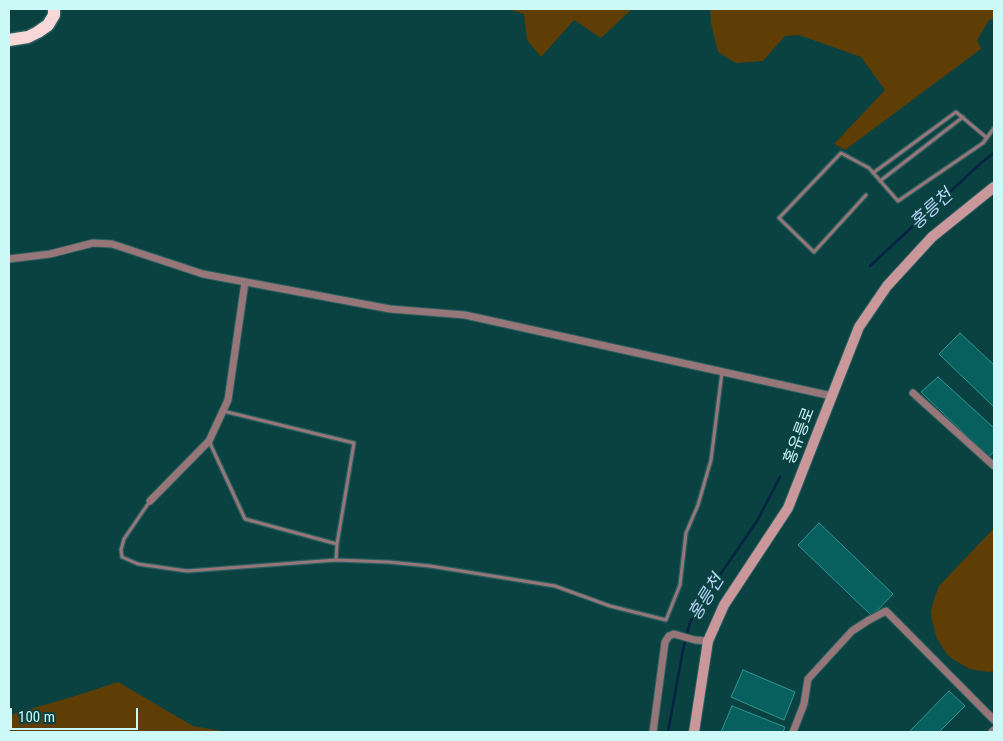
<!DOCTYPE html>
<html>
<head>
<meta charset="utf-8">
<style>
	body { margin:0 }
	#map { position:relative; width:1003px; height:741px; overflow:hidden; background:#094241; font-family:"Roboto Condensed",sans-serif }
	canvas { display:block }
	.frame { position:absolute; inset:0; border:10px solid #ccf8f7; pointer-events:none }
	.scale { position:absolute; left:10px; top:708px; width:128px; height:22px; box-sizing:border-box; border:2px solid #ccf8f7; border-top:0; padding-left:6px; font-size:15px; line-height:18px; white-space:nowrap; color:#ccf8f7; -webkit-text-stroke:4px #094241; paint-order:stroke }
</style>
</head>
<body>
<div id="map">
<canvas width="1003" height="741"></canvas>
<div class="frame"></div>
<div class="scale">100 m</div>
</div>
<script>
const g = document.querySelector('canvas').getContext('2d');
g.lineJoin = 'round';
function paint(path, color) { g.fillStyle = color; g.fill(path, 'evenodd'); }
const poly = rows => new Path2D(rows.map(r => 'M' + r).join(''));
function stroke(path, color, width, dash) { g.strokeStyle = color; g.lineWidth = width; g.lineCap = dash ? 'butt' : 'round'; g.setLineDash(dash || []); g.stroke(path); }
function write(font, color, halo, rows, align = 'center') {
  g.font = font + ' "Roboto Condensed","Noto Sans KR",sans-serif'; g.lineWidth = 5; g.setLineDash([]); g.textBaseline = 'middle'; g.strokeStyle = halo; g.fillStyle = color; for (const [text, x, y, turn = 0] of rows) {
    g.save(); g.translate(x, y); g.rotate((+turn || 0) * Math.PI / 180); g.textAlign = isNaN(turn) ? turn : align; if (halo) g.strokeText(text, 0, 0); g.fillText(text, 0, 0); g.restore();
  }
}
const green = poly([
	[508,9,632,9,601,38,574,20,541,57,527,40,524,14],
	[710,9,994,9,994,19,989,20,977,40,981,49,845,150,834,144,885,90,861,57,799,35,785,36,763,61,736,63,718,52,711,23],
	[994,528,994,671,988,672,970,669,954,660,947,654,937,639,932,621,931,612,933,603,939,586],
	[118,682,193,726,226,732,9,732,9,715,72,697]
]);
const stream = poly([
	[870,266,981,163,994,153],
	[668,732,683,650,690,622,722,572,757,521,780,477]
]);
const building = poly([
	[960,333,994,365,994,407,939,354,960,333],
	[938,377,994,428,994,451,989,457,921,392,938,377],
	[819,523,893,594,872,616,798,545,819,523],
	[743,670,795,692,784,720,731,697,743,670],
	[949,691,965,706,939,732,909,732,949,691],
	[732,706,785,727,783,732,721,732,732,706]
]);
const lane = poly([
	[873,173,956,112,987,138],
	[880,181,963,117],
	[866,195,814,252,779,218,841,153,869,168,898,201,983,143,994,128],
	[209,441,245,519,337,544,354,443,223,411],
	[150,501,124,539,121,550,122,557,138,564,187,571,336,560,388,562,430,566,555,586,610,606,666,620,680,585,686,533,698,505,711,460,722,372],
	[336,560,337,544]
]);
const street = poly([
	[9,259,50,254,93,243,112,244,203,274,390,309,465,315,832,396],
	[913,393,994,466],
	[150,501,209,441,228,400,245,282],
	[653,732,665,642,669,636,674,634,695,640,708,641],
	[793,732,804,704,808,679,852,631,869,620,886,611,994,720],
	[992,732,994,730]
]);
const secondary = poly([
	[694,732,708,641,724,605,788,508,859,327,887,286,932,237,994,187]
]);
const highway = poly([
	[9,40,28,37,38,32,48,25,54,15,54,9]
]);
const streetNames = [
	["홍유릉로",800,436,-69]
];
const waterNames = [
	["홍릉천",932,210,-42],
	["홍릉천",707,598,-58]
];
paint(green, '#5f3e06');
stroke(stream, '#072242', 2.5);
paint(building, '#075f5e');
stroke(building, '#2e9594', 1);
stroke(lane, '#285f5e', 5.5);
stroke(street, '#285f5e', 9);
stroke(secondary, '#285f5e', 12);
stroke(highway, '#285f5e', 15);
stroke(lane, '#967678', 3);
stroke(street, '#967678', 7);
stroke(secondary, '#ca979b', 10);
stroke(highway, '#f7d7d8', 12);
write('16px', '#ccf8f7', '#094241', streetNames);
write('italic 18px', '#b8d4f7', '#094241', waterNames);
</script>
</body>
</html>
